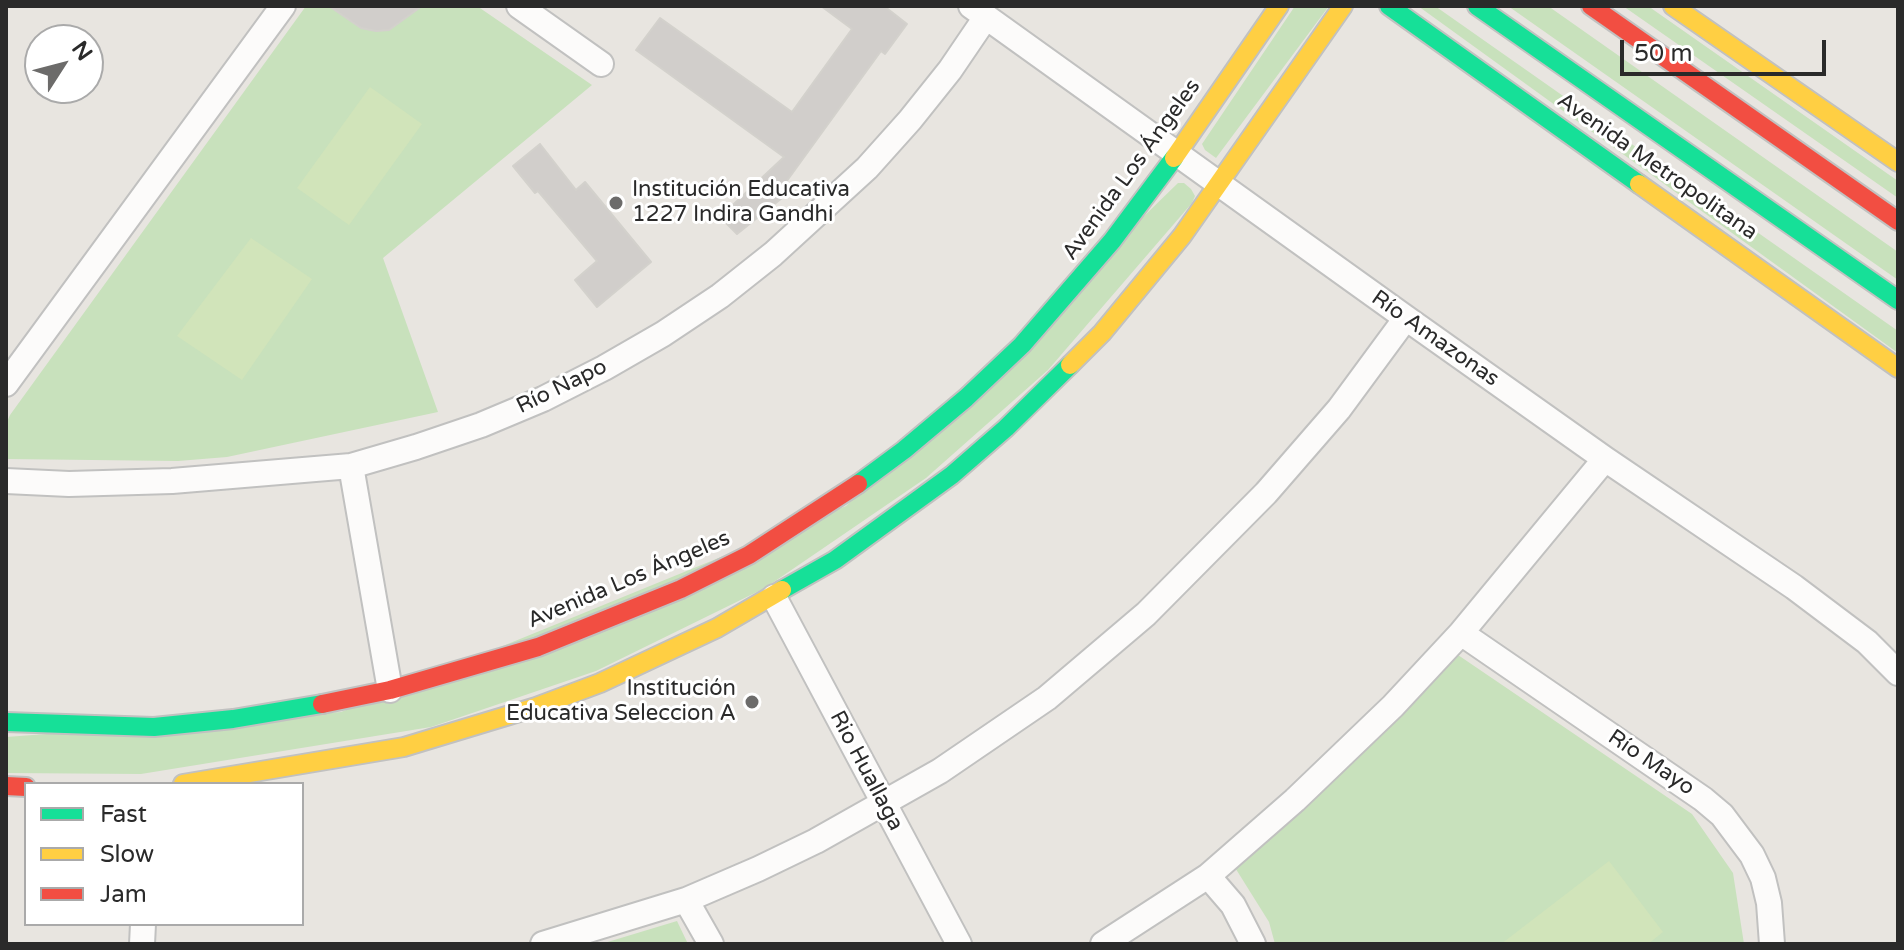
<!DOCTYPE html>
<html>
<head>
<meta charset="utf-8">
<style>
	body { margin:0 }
	#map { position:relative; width:1904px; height:950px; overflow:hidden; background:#e8e5e0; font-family:"Varela Round",sans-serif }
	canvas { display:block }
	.frame { position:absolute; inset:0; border:8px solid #2a2a2a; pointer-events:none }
	.legend { position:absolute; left:24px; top:782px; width:280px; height:144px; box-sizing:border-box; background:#fff; border:2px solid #aaa; margin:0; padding:10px 14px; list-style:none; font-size:24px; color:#2a2a2a }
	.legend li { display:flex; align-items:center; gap:16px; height:40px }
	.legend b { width:40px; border:2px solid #aaa }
	.north { position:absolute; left:24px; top:24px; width:80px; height:80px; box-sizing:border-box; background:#fff; border:2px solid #aaa; border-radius:50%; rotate:54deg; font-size:22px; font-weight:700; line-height:32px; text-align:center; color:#2a2a2a }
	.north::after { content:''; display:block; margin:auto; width:28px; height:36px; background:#6c6b6a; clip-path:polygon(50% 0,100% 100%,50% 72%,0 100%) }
	.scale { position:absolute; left:1620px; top:40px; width:206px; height:36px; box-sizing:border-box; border:4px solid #2a2a2a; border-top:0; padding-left:10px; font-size:24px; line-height:28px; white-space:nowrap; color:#2a2a2a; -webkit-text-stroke:6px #fff; paint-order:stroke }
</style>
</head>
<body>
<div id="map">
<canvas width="1904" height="950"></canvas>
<div class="frame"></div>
<ul class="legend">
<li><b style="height:10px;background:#16e098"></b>Fast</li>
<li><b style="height:10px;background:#ffcf43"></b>Slow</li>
<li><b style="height:10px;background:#f24e42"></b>Jam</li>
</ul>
<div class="north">N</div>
<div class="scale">50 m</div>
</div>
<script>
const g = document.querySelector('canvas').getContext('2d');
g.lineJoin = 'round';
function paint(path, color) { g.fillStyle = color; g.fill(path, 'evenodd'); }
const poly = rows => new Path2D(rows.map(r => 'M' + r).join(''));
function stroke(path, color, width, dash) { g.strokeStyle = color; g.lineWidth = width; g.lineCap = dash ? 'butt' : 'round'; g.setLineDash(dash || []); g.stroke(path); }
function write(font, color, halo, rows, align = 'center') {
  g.font = font + ' "Varela Round",sans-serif'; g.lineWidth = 6; g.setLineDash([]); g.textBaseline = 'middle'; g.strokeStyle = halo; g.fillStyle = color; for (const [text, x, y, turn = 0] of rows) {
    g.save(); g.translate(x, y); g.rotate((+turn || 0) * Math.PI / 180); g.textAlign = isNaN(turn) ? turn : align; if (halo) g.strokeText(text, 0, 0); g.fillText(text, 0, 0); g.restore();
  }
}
const green = poly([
	[306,6,477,6,592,85,383,258,438,412,227,457,178,461,6,459,6,424,10,415],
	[1295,6,1329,6,1216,158,1205,150,1202,144],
	[1418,6,1435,6,1898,331,1898,353],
	[1508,6,1548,6,1898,252,1898,280],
	[1623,6,1648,6,1898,181,1898,198],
	[1178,183,1184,183,1191,189,1195,196,1192,203,1048,370,926,478,765,588,596,671,431,727,141,774,6,773,6,737,341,712,846,506],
	[1458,655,1692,814,1733,873,1744,944,1275,944,1269,922,1234,866,1346,766],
	[677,921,688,944,601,944]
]);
const pitch = poly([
	[370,87,422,124,349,225,297,188],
	[251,238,312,279,242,380,177,336],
	[1609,861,1663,932,1648,944,1501,944]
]);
const building = poly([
	[329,6,422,6,389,30,376,31,361,28,329,6],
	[821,6,884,6,907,24,885,54,881,51,781,189,787,194,737,234,720,217,784,157,636,50,660,18,792,112,852,29,821,6],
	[540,144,576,190,585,182,651,262,597,307,575,280,597,261,538,191,535,193,513,166,540,144]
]);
const street = poly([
	[519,6,601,64],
	[971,6,1406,318,1605,459,1794,587,1867,642,1898,673],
	[6,384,283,6],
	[351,466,390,690],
	[6,481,69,484,172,481,351,466,416,447,481,425,543,399,604,368,663,334,720,296,773,254,867,168,910,120,950,70,986,17],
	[774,597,959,944],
	[1461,633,1703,799,1722,815,1752,855,1763,878,1769,903,1772,944],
	[1208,876,1233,905,1253,944],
	[686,900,711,944],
	[142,944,143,924],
	[543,944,686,900,758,869,816,841,940,771,1047,698,1146,614,1266,493,1339,409,1406,318],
	[1103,944,1208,876,1295,800,1393,706,1461,633,1605,459]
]);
const fast = poly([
	[1389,6,1639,184],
	[1477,6,1898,300],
	[858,484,904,450,966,398,1022,345,1112,241,1174,158],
	[782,590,835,560,952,475,1006,428,1070,365],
	[6,722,154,727,233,719,322,704]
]);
const slow = poly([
	[1673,6,1898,162],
	[1174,158,1279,6],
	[1639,184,1898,368],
	[1070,365,1102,333,1182,236,1343,6],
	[183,784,404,747,536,707,600,683,717,628,782,590]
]);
const jam = poly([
	[1591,6,1898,221],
	[322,704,390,690,538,647,681,589,749,555,858,484],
	[6,786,26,787]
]);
const markers = [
	[616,203,8,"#6c6b6a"],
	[752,702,8,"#6c6b6a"]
];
const streetNames = [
	["Avenida Metropolitana",1657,167,35],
	["Avenida Los Ángeles",1132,170,-54],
	["Río Amazonas",1435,339,35],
	["Río Napo",562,387,-26],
	["Avenida Los Ángeles",629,580,-23],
	["Río Mayo",1651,763,34],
	["Rio Huallaga",866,771,62]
];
const poiNames = [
	["Institución Educativa",632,190],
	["1227 Indira Gandhi",632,215],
	["Institución",736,689,"right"],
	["Educativa Seleccion A",736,714,"right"]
];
paint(green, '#c8e1bc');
paint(pitch, '#d1e4ba');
paint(building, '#d1cecb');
stroke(building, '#d3d1cc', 2);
stroke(street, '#c1c1c0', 28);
stroke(fast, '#c1c1c0', 22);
stroke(slow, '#c1c1c0', 22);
stroke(jam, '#c1c1c0', 22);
stroke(street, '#fcfbfa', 24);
stroke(fast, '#16e098', 18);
stroke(slow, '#ffcf43', 18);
stroke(jam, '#f24e42', 18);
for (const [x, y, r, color] of markers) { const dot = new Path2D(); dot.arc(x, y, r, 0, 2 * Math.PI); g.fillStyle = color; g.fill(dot); stroke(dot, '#fff', 3); }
write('22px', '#2a2a2a', '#fff', streetNames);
write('22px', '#2a2a2a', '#fff', poiNames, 'left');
</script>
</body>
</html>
